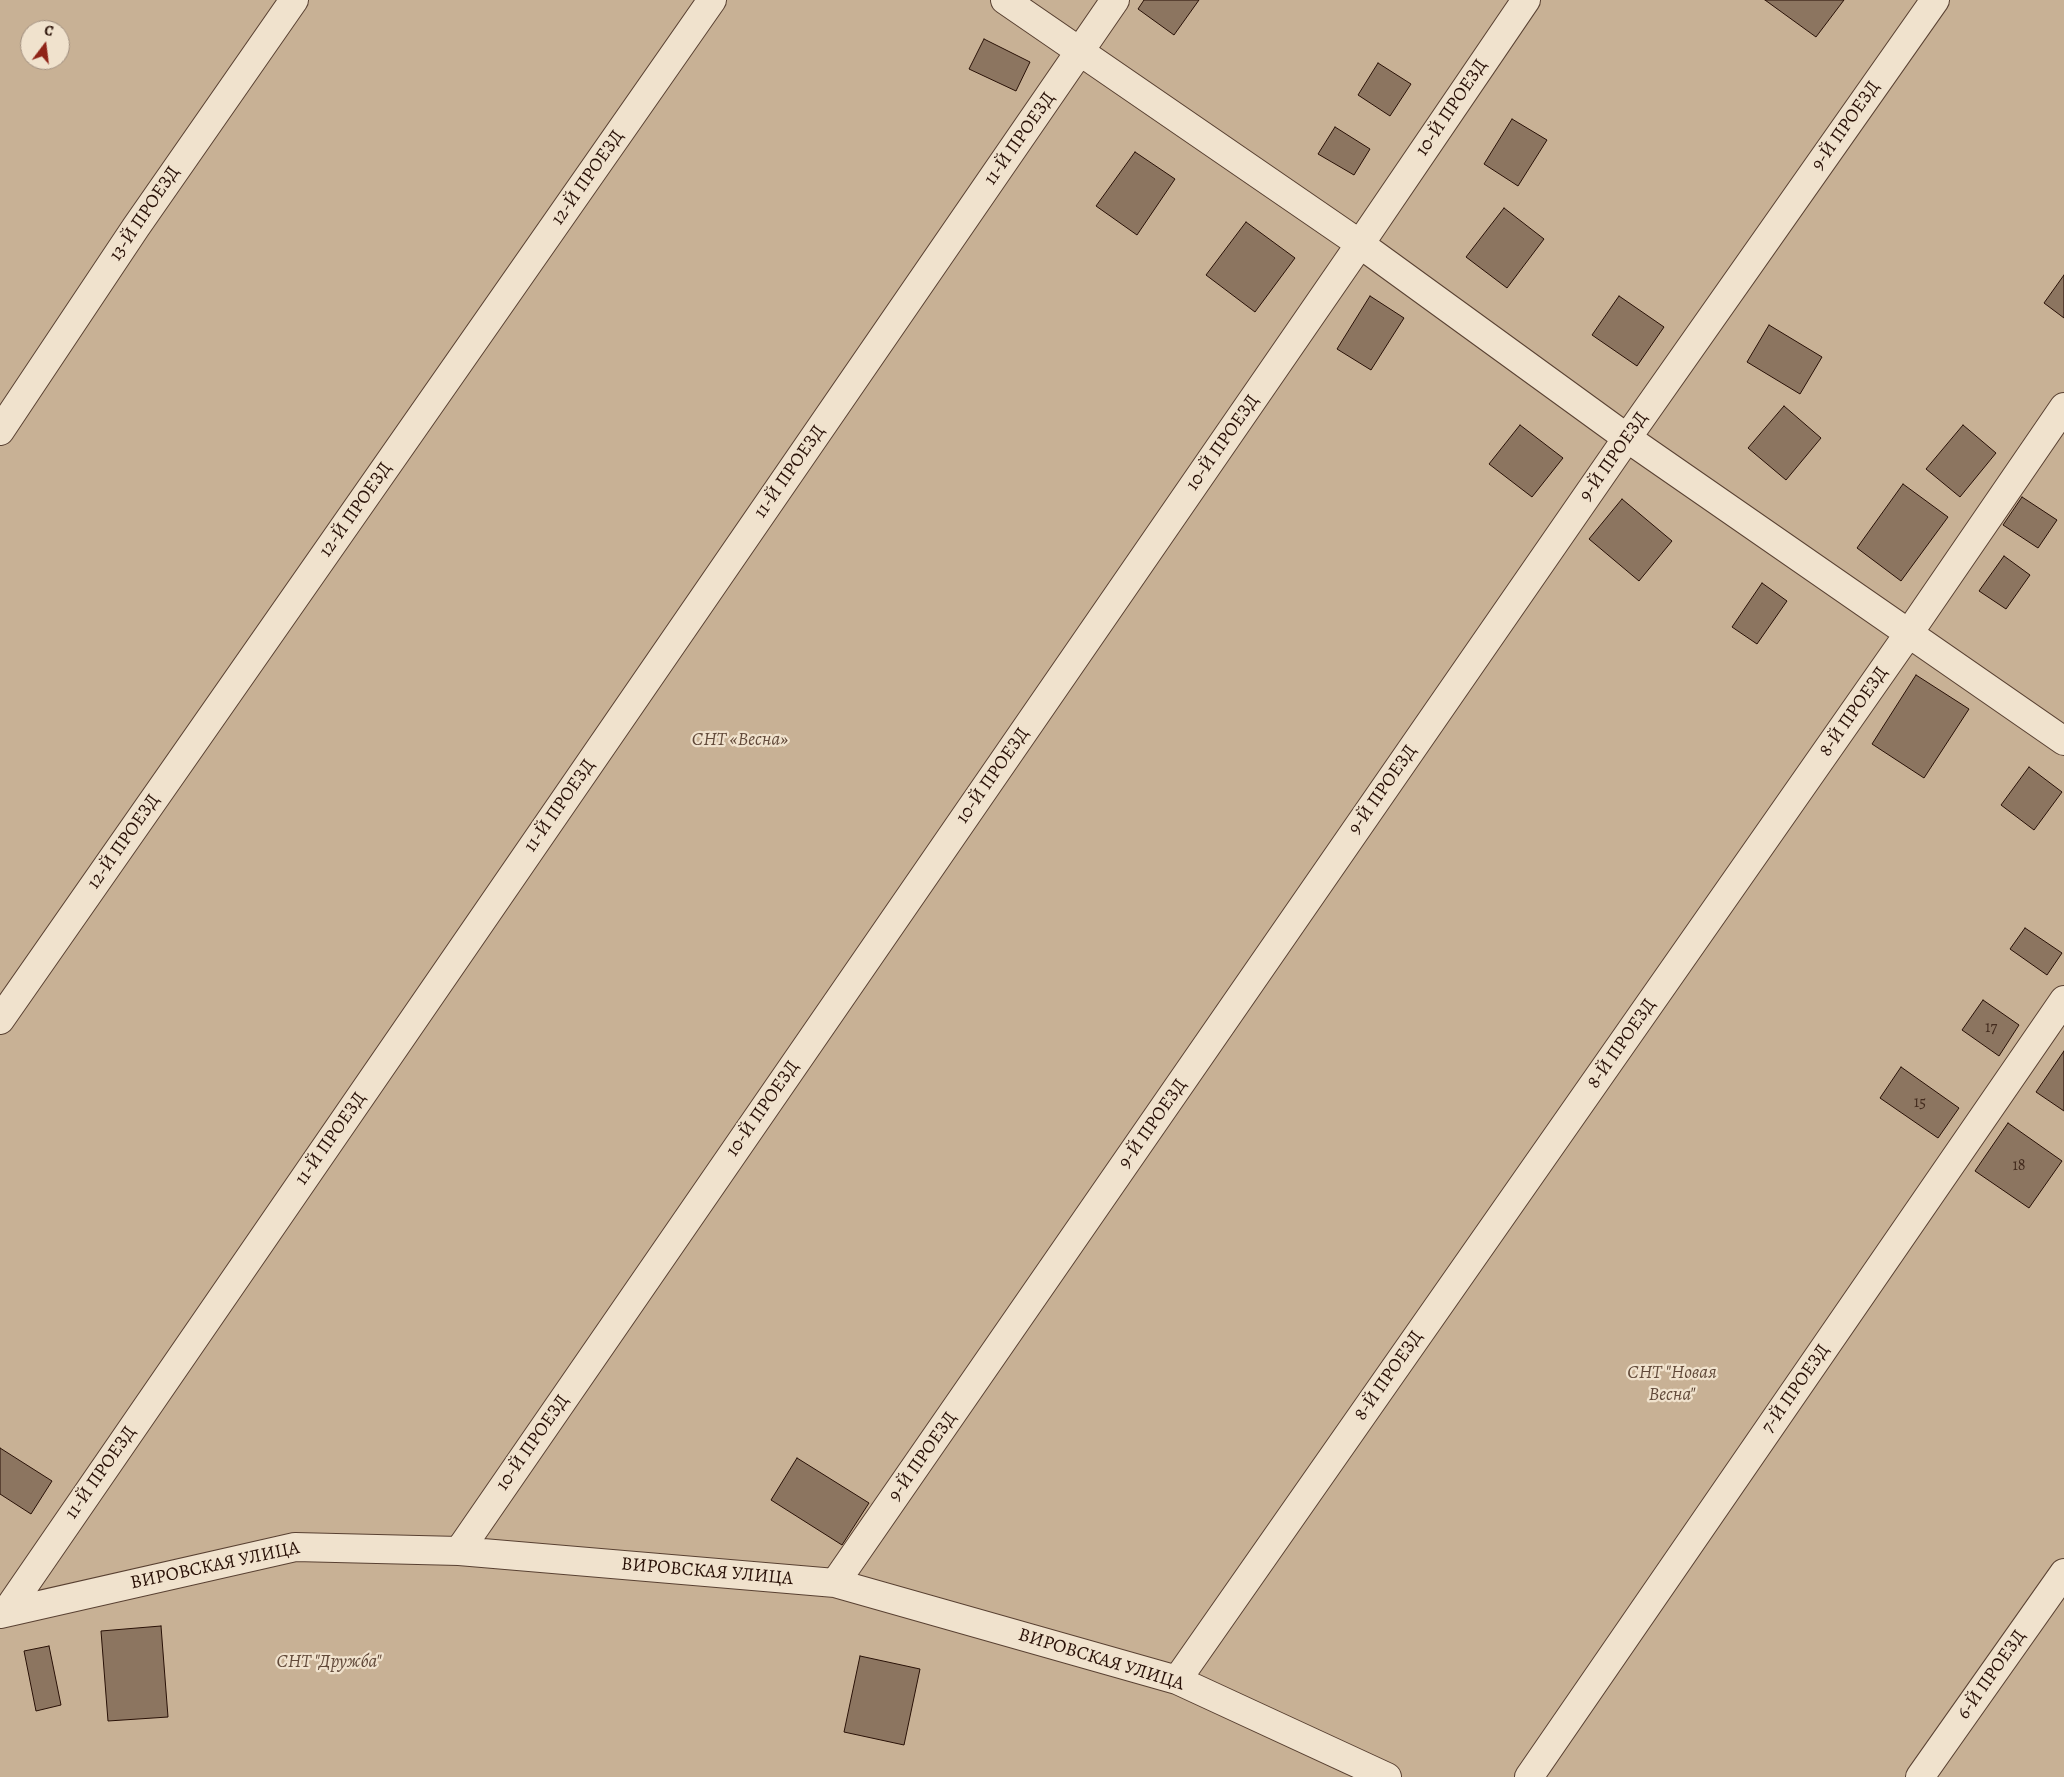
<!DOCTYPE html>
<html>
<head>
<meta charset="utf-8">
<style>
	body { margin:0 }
	#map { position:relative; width:2064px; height:1777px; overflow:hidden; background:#e8d2b2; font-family:Alegreya,serif }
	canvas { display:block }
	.north { position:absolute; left:20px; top:20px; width:50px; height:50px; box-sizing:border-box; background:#f0e2cd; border:1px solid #a08e7e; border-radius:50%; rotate:15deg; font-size:14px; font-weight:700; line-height:20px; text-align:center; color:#291107 }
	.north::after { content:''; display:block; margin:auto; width:18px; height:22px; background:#8f2418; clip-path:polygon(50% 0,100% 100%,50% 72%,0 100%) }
</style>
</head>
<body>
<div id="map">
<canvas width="2064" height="1777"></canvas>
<div class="north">С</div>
</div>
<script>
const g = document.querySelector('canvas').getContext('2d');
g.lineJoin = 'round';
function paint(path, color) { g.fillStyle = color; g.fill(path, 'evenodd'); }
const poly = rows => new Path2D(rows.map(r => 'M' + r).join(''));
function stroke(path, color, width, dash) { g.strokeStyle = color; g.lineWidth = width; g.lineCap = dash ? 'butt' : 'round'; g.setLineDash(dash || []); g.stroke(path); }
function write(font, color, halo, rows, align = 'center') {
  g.font = font + ' Alegreya,serif'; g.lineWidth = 4.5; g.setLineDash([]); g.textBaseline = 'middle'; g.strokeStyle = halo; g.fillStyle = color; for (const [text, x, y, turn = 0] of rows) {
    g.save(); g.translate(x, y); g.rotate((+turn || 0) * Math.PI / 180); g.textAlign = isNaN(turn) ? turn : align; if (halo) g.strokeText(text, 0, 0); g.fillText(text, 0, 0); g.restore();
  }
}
const green = poly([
	[0,0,2064,0,2064,1777,0,1777],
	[30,30,60,30,60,60,30,60]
]);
const building = poly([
	[1144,0,1199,0,1174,35,1138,9,1144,0],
	[1765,0,1844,0,1816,37,1765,0],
	[984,39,1030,62,1016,91,969,69,984,39],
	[1378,63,1411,84,1390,116,1358,95,1378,63],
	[1512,119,1547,140,1518,186,1484,164,1512,119],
	[1335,127,1370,149,1354,175,1318,154,1335,127],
	[1135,152,1175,179,1137,235,1096,206,1135,152],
	[1504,208,1544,239,1507,288,1466,257,1504,208],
	[1246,222,1295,258,1255,312,1206,275,1246,222],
	[2064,275,2064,318,2044,303,2064,275],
	[1370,296,1404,318,1371,370,1337,349,1370,296],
	[1619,296,1664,327,1637,366,1592,335,1619,296],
	[1769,325,1822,357,1800,394,1747,362,1769,325],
	[1784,406,1821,438,1786,480,1748,448,1784,406],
	[1520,425,1563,458,1532,497,1489,464,1520,425],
	[1963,425,1996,453,1960,497,1926,469,1963,425],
	[1903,484,1948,517,1901,581,1857,548,1903,484],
	[2022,497,2057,520,2038,548,2003,525,2022,497],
	[1622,499,1672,541,1639,581,1589,539,1622,499],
	[2004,556,2030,575,2006,609,1979,591,2004,556],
	[1762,583,1787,601,1757,644,1732,627,1762,583],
	[1916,675,1969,709,1924,778,1872,744,1916,675],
	[2029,767,2062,792,2034,830,2001,805,2029,767],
	[2025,928,2062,953,2047,975,2010,949,2025,928],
	[1983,1000,2019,1025,1999,1056,1962,1030,1983,1000],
	[2064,1051,2064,1111,2036,1092,2064,1051],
	[1901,1067,1959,1108,1938,1138,1880,1098,1901,1067],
	[2008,1123,2062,1161,2029,1208,1975,1171,2008,1123],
	[0,1448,52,1481,31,1514,0,1494,0,1448],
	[797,1458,869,1503,842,1545,771,1500,797,1458],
	[161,1626,168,1717,108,1721,101,1631,161,1626],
	[49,1646,61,1705,36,1711,24,1651,49,1646],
	[860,1656,920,1669,904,1745,844,1732,860,1656]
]);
const street = poly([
	[1005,0,1360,244,1627,438,2064,741],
	[0,431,136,227,294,0],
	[0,1020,712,0],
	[459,1551,1360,244,1526,0],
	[835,1583,1627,438,1935,0],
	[6,1612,1115,0],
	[0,1614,295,1547,459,1551,835,1583,1177,1680,1387,1777],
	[1177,1680,1909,633,2064,407],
	[1529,1777,2064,1000],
	[1920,1777,2064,1573]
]);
const numberNames = [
	["17",1991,1028],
	["15",1920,1103],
	["18",2019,1166]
];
const streetNames = [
	["10-Й ПРОЕЗД",1452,108,-56],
	["9-Й ПРОЕЗД",1846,126,-55],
	["11-Й ПРОЕЗД",1020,139,-55],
	["12-Й ПРОЕЗД",588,178,-55],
	["13-Й ПРОЕЗД",145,214,-56],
	["10-Й ПРОЕЗД",1223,443,-55],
	["9-Й ПРОЕЗД",1614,457,-55],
	["11-Й ПРОЕЗД",790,472,-55],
	["12-Й ПРОЕЗД",356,510,-55],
	["8-Й ПРОЕЗД",1854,712,-55],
	["10-Й ПРОЕЗД",993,776,-55],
	["9-Й ПРОЕЗД",1383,790,-55],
	["11-Й ПРОЕЗД",560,806,-55],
	["12-Й ПРОЕЗД",124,842,-55],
	["8-Й ПРОЕЗД",1622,1044,-55],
	["10-Й ПРОЕЗД",763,1109,-55],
	["9-Й ПРОЕЗД",1153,1124,-55],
	["11-Й ПРОЕЗД",331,1139,-55],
	["8-Й ПРОЕЗД",1389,1376,-55],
	["7-Й ПРОЕЗД",1796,1389,-55],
	["10-Й ПРОЕЗД",533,1443,-55],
	["9-Й ПРОЕЗД",923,1457,-55],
	["11-Й ПРОЕЗД",101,1473,-55],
	["ВИРОВСКАЯ УЛИЦА",215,1566,-12],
	["ВИРОВСКАЯ УЛИЦА",707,1572,5],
	["ВИРОВСКАЯ УЛИЦА",1101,1660,17],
	["6-Й ПРОЕЗД",1992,1675,-55]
];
const parkNames = [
	["СНТ «Весна»",740,740],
	["СНТ \"Новая",1672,1373],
	["Весна\"",1672,1395],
	["СНТ \"Дружба\"",329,1662]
];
paint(green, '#c8b195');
paint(building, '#8c7560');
stroke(building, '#291107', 1);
stroke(street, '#594132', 30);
stroke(street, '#f0e2cd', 28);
write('16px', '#422a1d', null, numberNames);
write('19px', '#291107', '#f0e2cd', streetNames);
write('italic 19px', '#614939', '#f0e2cd', parkNames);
</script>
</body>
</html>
